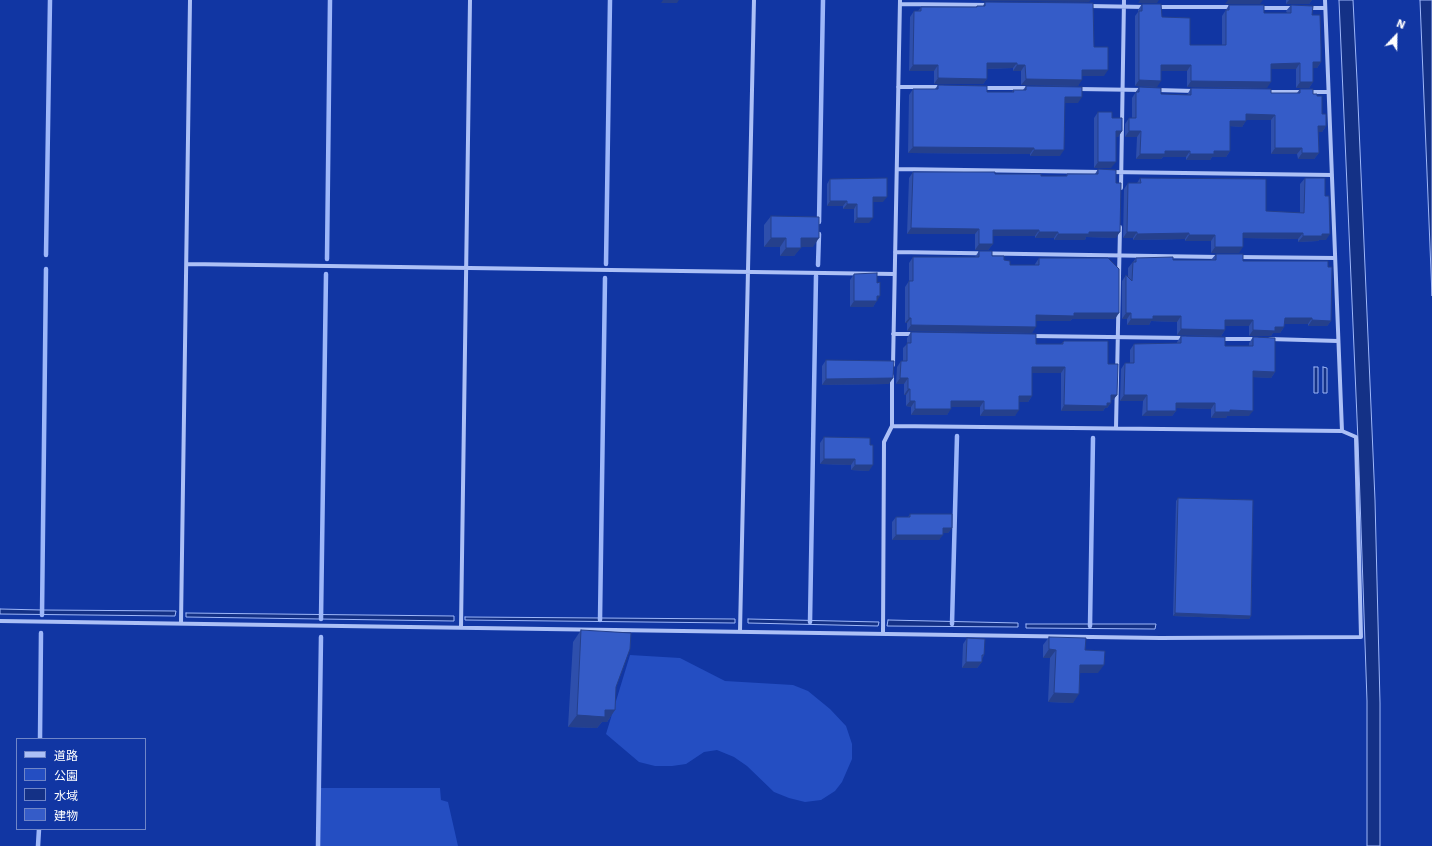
<!DOCTYPE html>
<html>
<head>
<meta charset="utf-8">
<style>
	body { margin:0 }
	#map { position:relative; width:1432px; height:846px; overflow:hidden; background:#1136a3; font-family:"Work Sans","Noto Sans JP",sans-serif }
	canvas { display:block }
	.legend { position:absolute; left:16px; top:738px; width:130px; height:92px; box-sizing:border-box; background:#1136a3; border:1px solid #7086c8; margin:0; padding:5px 7px; list-style:none; font-size:12px; color:#fff }
	.legend li { display:flex; align-items:center; gap:8px; height:20px }
	.legend b { width:20px; border:1px solid #7086c8 }
	.north { position:absolute; left:1376px; top:16px; width:40px; height:40px; -webkit-text-stroke:3px #1136a3; paint-order:stroke; rotate:22deg; font-size:11px; font-weight:700; line-height:16px; text-align:center; color:#fff }
	.north::after { content:''; display:block; margin:auto; width:14px; height:18px; background:#fff; clip-path:polygon(50% 0,100% 100%,50% 72%,0 100%) }
</style>
</head>
<body>
<div id="map">
<canvas width="1432" height="846"></canvas>
<ul class="legend">
<li><b style="height:5px;background:#acc0f6"></b>道路</li>
<li><b style="height:11px;background:#244ec2"></b>公園</li>
<li><b style="height:11px;background:#143186"></b>水域</li>
<li><b style="height:11px;background:#355cc8"></b>建物</li>
</ul>
<div class="north">N</div>
</div>
<script>
const g = document.querySelector('canvas').getContext('2d');
g.lineJoin = 'round';
function paint(path, color) { g.fillStyle = color; g.fill(path, 'evenodd'); }
const poly = rows => new Path2D(rows.map(r => 'M' + r).join(''));
function stroke(path, color, width, dash) { g.strokeStyle = color; g.lineWidth = width; g.lineCap = dash ? 'butt' : 'round'; g.setLineDash(dash || []); g.stroke(path); }
const green = poly([
	[630,655,680,658,725,681,793,685,808,691,830,709,846,726,852,744,852,759,842,782,835,791,821,800,805,802,789,798,774,792,747,766,734,757,717,750,704,752,686,764,672,766,655,766,639,762,606,734],
	[319,788,440,788,441,800,448,802,458,846,318,846]
]);
const water = poly([
	[1339,0,1353,0,1357,80,1375,500,1380,703,1380,846,1367,846,1367,701,1358,441,1339,0],
	[1420,0,1432,0,1432,296,1420,0],
	[1314,367,1318,367,1318,393,1314,393,1314,367],
	[1323,367,1327,368,1327,393,1323,393,1323,367],
	[0,609,42,610,176,611,175,616,0,614,0,609],
	[186,613,454,616,454,621,186,617,186,613],
	[465,617,735,619,735,623,465,620,465,617],
	[748,619,879,622,878,626,748,623,748,619],
	[888,620,1018,623,1018,627,887,626,888,620],
	[1026,624,1156,624,1155,629,1026,628,1026,624]
]);
const stream = poly([
	[819,222,823,0],
	[46,255,50,0],
	[327,259,330,0],
	[606,264,610,0],
	[818,265,819,234],
	[42,615,46,269],
	[321,619,326,274],
	[600,620,605,278],
	[810,622,816,276],
	[952,624,957,436],
	[1090,626,1093,438],
	[40,739,41,633],
	[38,846,39,829],
	[318,846,321,637]
]);
const minor = poly([
	[900,4,989,5],
	[1089,6,1145,7],
	[1157,7,1233,7],
	[1259,8,1293,8],
	[1307,8,1325,8],
	[898,87,942,87],
	[983,88,1028,88],
	[1079,89,1142,90],
	[1157,90,1194,91],
	[1267,92,1302,92],
	[1309,92,1328,92],
	[897,169,1101,172],
	[1110,172,1332,175],
	[1121,188,1124,0],
	[895,252,1219,257],
	[1237,257,1335,258],
	[187,264,894,274],
	[893,334,915,334],
	[1032,336,1185,338],
	[1220,339,1257,339],
	[1270,339,1338,341],
	[893,365,900,0],
	[892,376,892,426,1342,431,1325,0],
	[1116,428,1120,227],
	[0,621,1160,638,1361,637,1356,437,1342,431],
	[181,623,190,0],
	[461,627,470,0],
	[740,631,754,0],
	[883,634,884,442,892,426]
]);
const wall = poly([
	[1286,0,1312,0,1309,4,1286,4],
	[985,2,1094,47,1104,76,1082,76,1078,86,1021,85,1021,71,1013,71,1013,68,987,69,987,79,983,84,934,84,934,71,909,71,910,17,914,11,918,11,921,7,976,7,977,6,983,6],
	[1142,4,1162,17,1190,45,1222,45,1222,16,1229,5,1264,13,1287,13,1286,11,1291,5,1312,15,1321,62,1317,68,1313,68,1313,82,1309,88,1296,88,1296,69,1271,69,1267,88,1187,87,1187,71,1161,71,1157,87,1135,86,1135,16,1138,12,1138,10],
	[938,85,987,92,1012,92,1013,90,1023,90,1026,86,1078,103,1065,103,1060,156,1030,156,1030,154,908,153,909,95,913,89,935,89],
	[1139,87,1161,94,1187,95,1191,88,1271,93,1297,93,1300,89,1313,94,1317,96,1322,114,1326,126,1322,132,1318,132,1319,153,1314,159,1298,159,1297,154,1271,154,1271,120,1246,120,1242,127,1230,126,1230,151,1226,157,1212,157,1210,160,1186,160,1186,157,1163,157,1161,159,1136,159,1137,137,1125,137,1125,124,1129,118,1132,118,1132,98],
	[1098,112,1112,118,1122,131,1118,137,1116,137,1111,168,1094,168,1094,118],
	[1098,169,1116,238,1086,237,1085,240,1054,240,1054,238,1035,238,1035,236,993,236,993,244,988,250,975,250,975,234,907,234,909,178,913,172,995,174,1041,176,1066,176,1067,174,1095,174],
	[1140,178,1266,211,1300,213,1300,184,1305,178,1326,240,1319,240,1318,241,1298,242,1298,239,1243,238,1239,253,1211,253,1211,241,1185,241,1185,239,1133,240,1133,238,1123,238,1124,189,1128,183,1137,183],
	[830,179,883,202,873,202,869,223,854,223,854,209,843,209,843,206,827,206,827,184],
	[771,216,813,247,801,247,794,256,780,256,780,247,764,247,764,225],
	[979,251,1004,260,1010,265,1035,265,1035,264,1039,258,1115,319,1072,319,1070,321,1036,321,1032,333,907,331,907,323,905,323,905,287,909,281,909,263,913,257,975,257],
	[1216,254,1243,261,1328,267,1331,321,1327,326,1308,326,1308,324,1284,324,1284,327,1280,333,1273,333,1271,336,1249,336,1249,326,1225,326,1225,330,1221,336,1177,335,1177,322,1151,321,1149,325,1127,325,1127,319,1122,319,1122,281,1126,275,1128,277,1128,268,1136,258,1173,260,1211,260],
	[854,274,877,300,873,307,850,307,850,280],
	[911,332,1036,344,1061,344,1063,342,1108,364,1117,395,1113,400,1111,400,1111,403,1107,408,1105,408,1103,411,1061,411,1061,373,1032,373,1032,396,1028,402,1019,402,1015,416,980,416,980,407,951,407,947,415,911,415,911,407,906,406,906,395,904,395,904,384,896,384,897,367,901,361,903,361,903,348,907,344,907,338],
	[1181,336,1225,346,1249,346,1249,343,1253,337,1275,372,1271,378,1253,377,1249,416,1227,416,1226,418,1211,418,1211,409,1176,408,1176,411,1172,416,1142,416,1143,401,1120,401,1121,369,1125,363,1130,363,1130,350,1134,344,1177,343,1177,342],
	[826,360,889,384,822,385,822,366],
	[824,437,870,438,869,471,851,470,851,465,820,464,820,443],
	[1178,498,1251,616,1249,619,1173,616,1176,501],
	[910,514,952,528,948,533,943,533,939,540,892,540,892,522,896,517,908,517],
	[581,630,616,687,615,710,607,722,602,722,597,728,568,727,573,642],
	[1049,637,1085,650,1098,673,1080,673,1073,703,1048,702,1050,658,1043,658,1043,645],
	[967,638,984,655,982,659,982,662,977,668,962,668,963,644]
]);
const shadedWall = poly([
	[663,0,679,0,677,3,661,3],
	[982,0,1091,0,1089,2,981,1],
	[1140,0,1159,0,1157,3,1138,3],
	[1228,0,1263,0,1260,4,1225,4],
	[1289,0,1312,0,1309,4,1286,4],
	[1313,62,1321,62,1317,68,1309,68],
	[987,63,1017,63,1013,68,983,69],
	[1300,63,1296,69,1267,69,1271,64],
	[913,65,938,65,934,71,909,71],
	[1017,65,1025,65,1021,71,1013,71],
	[1161,65,1191,65,1187,71,1157,71],
	[1082,70,1108,70,1104,76,1078,76],
	[938,78,987,79,983,84,934,84],
	[1026,79,1082,80,1078,86,1021,85],
	[1139,80,1161,81,1157,87,1135,86],
	[1191,81,1271,82,1267,88,1187,87],
	[1300,82,1313,82,1309,88,1296,88],
	[1065,97,1082,97,1078,103,1061,103],
	[1246,114,1275,115,1271,120,1242,120],
	[1230,121,1246,121,1242,127,1226,126],
	[1318,126,1326,126,1322,132,1314,132],
	[1116,131,1122,131,1118,137,1112,137],
	[1129,131,1141,131,1137,137,1125,137],
	[913,147,1034,148,1030,154,908,153],
	[1275,148,1302,148,1297,154,1271,154],
	[1034,150,1064,150,1060,156,1030,156],
	[1165,151,1190,151,1186,157,1163,157,1161,159,1136,159,1140,154],
	[1214,151,1230,151,1226,157,1212,157,1210,160,1186,160,1190,154],
	[1302,153,1319,153,1314,159,1298,159],
	[1098,162,1116,162,1111,168,1094,168],
	[873,197,887,197,883,202,869,202],
	[830,201,847,201,843,206,827,206],
	[847,204,857,204,854,209,843,209],
	[857,218,873,218,869,223,854,223],
	[911,228,979,229,975,234,907,234],
	[993,230,1039,230,1035,236,988,236],
	[1039,232,1058,232,1054,238,1035,238],
	[1089,232,1120,232,1116,238,1086,237,1085,240,1054,240,1058,234],
	[1127,232,1137,232,1133,238,1123,238],
	[1189,233,1185,239,1133,240,1137,234],
	[1243,233,1303,233,1298,239,1239,238],
	[1322,234,1330,234,1326,240,1319,240,1318,241,1298,242,1303,236],
	[1189,235,1215,235,1211,241,1185,241],
	[771,238,786,238,780,247,764,247],
	[801,238,819,238,813,247,794,247],
	[979,244,993,244,988,250,975,250],
	[1215,247,1243,247,1239,253,1211,253],
	[786,248,801,248,794,256,780,256],
	[877,296,880,296,873,307,850,307,854,301],
	[1074,313,1119,313,1115,319,1072,319,1070,321,1032,321,1036,315],
	[1126,313,1131,313,1127,319,1122,319],
	[1153,316,1181,316,1177,322,1151,321,1149,325,1127,325,1131,319],
	[909,318,911,318,907,323,905,323],
	[1285,318,1312,318,1308,324,1280,324],
	[1225,320,1253,320,1249,326,1221,326],
	[1312,320,1331,321,1327,326,1308,326],
	[911,325,1036,327,1032,333,907,331],
	[1275,327,1284,327,1280,333,1273,333,1271,336,1249,336,1253,330],
	[1181,329,1225,330,1221,336,1177,335],
	[1032,367,1065,367,1061,373,1028,373],
	[1253,371,1275,372,1271,378,1249,377],
	[893,378,889,384,822,385,826,379],
	[900,378,908,378,904,384,896,384],
	[908,389,910,389,906,395,904,395],
	[1111,395,1117,395,1113,400,1108,400],
	[1124,395,1147,395,1143,401,1120,401],
	[1019,396,1032,396,1028,402,1015,402],
	[910,401,915,401,911,407,906,406],
	[951,401,984,401,980,407,947,407],
	[1111,403,1107,408,1105,408,1103,411,1061,411,1064,405],
	[1176,403,1215,403,1211,409,1172,408],
	[915,409,951,409,947,415,911,415],
	[984,410,1019,410,1015,416,980,416],
	[1230,410,1253,411,1249,416,1227,416,1226,418,1211,418,1215,412],
	[1147,411,1176,411,1172,416,1142,416],
	[824,459,855,459,851,465,820,464],
	[855,465,873,465,869,471,851,470],
	[943,528,952,528,948,533,939,533],
	[896,535,943,535,939,540,892,540],
	[1175,613,1251,616,1249,619,1173,616],
	[1049,649,1056,650,1050,658,1043,658],
	[966,662,982,662,977,668,962,668],
	[1080,665,1104,665,1098,673,1074,673],
	[1054,693,1079,694,1073,703,1048,702],
	[605,710,615,710,607,722,602,722,597,728,568,727,577,715]
]);
const building = poly([
	[985,2,1093,3,1094,47,1108,47,1108,70,1082,70,1082,80,1026,79,1025,65,1017,65,1017,63,987,63,987,79,938,78,938,65,913,65,914,11,921,11,921,7,977,7,977,6,985,6,985,2],
	[1142,4,1161,4,1162,17,1190,18,1190,45,1226,45,1226,10,1229,10,1229,5,1264,5,1264,13,1291,13,1291,5,1313,6,1312,15,1320,15,1321,47,1321,62,1313,62,1313,82,1300,82,1300,63,1271,64,1271,82,1191,81,1191,65,1161,65,1161,81,1139,80,1139,11,1142,11,1142,4],
	[938,85,987,86,987,92,1014,92,1013,90,1026,90,1026,86,1082,87,1082,97,1065,97,1064,150,1034,150,1034,148,913,147,913,89,938,89,938,85],
	[1139,87,1161,88,1161,94,1191,95,1191,88,1271,89,1271,93,1300,93,1300,89,1313,89,1313,94,1317,94,1317,96,1322,96,1322,114,1326,114,1326,126,1318,126,1319,153,1302,153,1302,148,1275,148,1275,115,1246,114,1246,121,1230,121,1230,151,1214,151,1214,154,1190,154,1190,151,1165,151,1165,154,1140,154,1141,131,1129,131,1129,118,1136,118,1136,92,1139,92,1139,87],
	[1098,112,1112,112,1112,118,1122,118,1122,131,1116,131,1116,162,1098,162,1098,112],
	[1098,169,1116,170,1116,183,1121,183,1120,232,1089,232,1089,234,1058,234,1058,232,1039,232,1039,230,993,230,993,244,979,244,979,229,911,228,913,172,995,172,995,174,1041,174,1041,176,1067,176,1067,174,1098,174,1098,169],
	[887,178,887,197,873,197,873,218,857,218,857,204,847,204,847,201,830,201,830,179,887,178],
	[1140,178,1266,179,1266,211,1304,213,1305,178,1325,178,1325,196,1329,196,1330,234,1322,234,1322,236,1303,236,1303,233,1243,233,1243,247,1215,247,1215,235,1189,235,1189,233,1137,234,1137,232,1127,232,1128,183,1141,183,1140,178],
	[771,216,819,217,819,238,801,238,801,248,786,248,786,238,771,238,771,216],
	[979,251,992,251,992,256,1004,256,1004,260,1010,261,1010,265,1039,265,1039,258,1108,258,1119,269,1119,313,1074,313,1074,316,1036,315,1036,327,911,325,911,318,909,318,909,281,913,281,913,257,979,257,979,251],
	[1216,254,1243,254,1243,261,1328,261,1328,267,1332,267,1331,321,1312,320,1312,318,1285,318,1284,327,1275,327,1275,331,1253,330,1253,320,1225,320,1225,330,1181,329,1181,316,1153,316,1153,319,1131,319,1131,313,1126,313,1126,275,1132,281,1133,262,1136,262,1136,258,1173,257,1173,260,1216,260,1216,254],
	[877,273,877,283,880,282,880,296,877,296,877,301,854,301,854,274,877,273],
	[911,332,1036,334,1036,344,1063,344,1063,342,1064,341,1108,341,1108,364,1118,364,1117,395,1111,395,1111,403,1107,403,1107,406,1064,405,1065,367,1032,367,1032,396,1019,396,1019,410,984,410,984,401,951,401,951,409,915,409,915,401,910,401,910,389,908,389,908,378,900,378,901,361,907,361,907,343,911,343,911,332],
	[1181,336,1225,337,1225,346,1253,346,1253,337,1275,338,1275,372,1253,371,1253,411,1230,410,1230,412,1215,412,1215,403,1176,403,1176,411,1147,411,1147,395,1124,395,1125,363,1134,363,1134,344,1181,343,1181,336],
	[826,360,894,361,893,378,826,379,826,360],
	[824,437,870,438,870,445,873,445,873,465,855,465,855,459,824,459,824,437],
	[1178,498,1253,500,1251,616,1175,613,1178,498],
	[910,514,952,514,952,528,943,528,943,535,896,535,896,517,910,517,910,514],
	[581,630,631,633,630,649,616,687,615,710,605,710,605,717,577,715,581,630],
	[1049,637,1086,638,1085,650,1105,651,1104,665,1080,665,1079,694,1054,693,1056,650,1049,649,1049,637],
	[967,638,985,639,984,655,982,655,982,662,966,662,967,638]
]);
paint(green, '#244ec2');
paint(water, '#143186');
stroke(water, '#9eb7f9', 1);
stroke(stream, '#9eb7f9', 4.5);
stroke(minor, '#acc0f6', 4);
paint(wall, '#2e4fac');
paint(shadedWall, '#25408c');
paint(building, '#355cc8');
stroke(building, '#25408c', 1);
</script>
</body>
</html>
